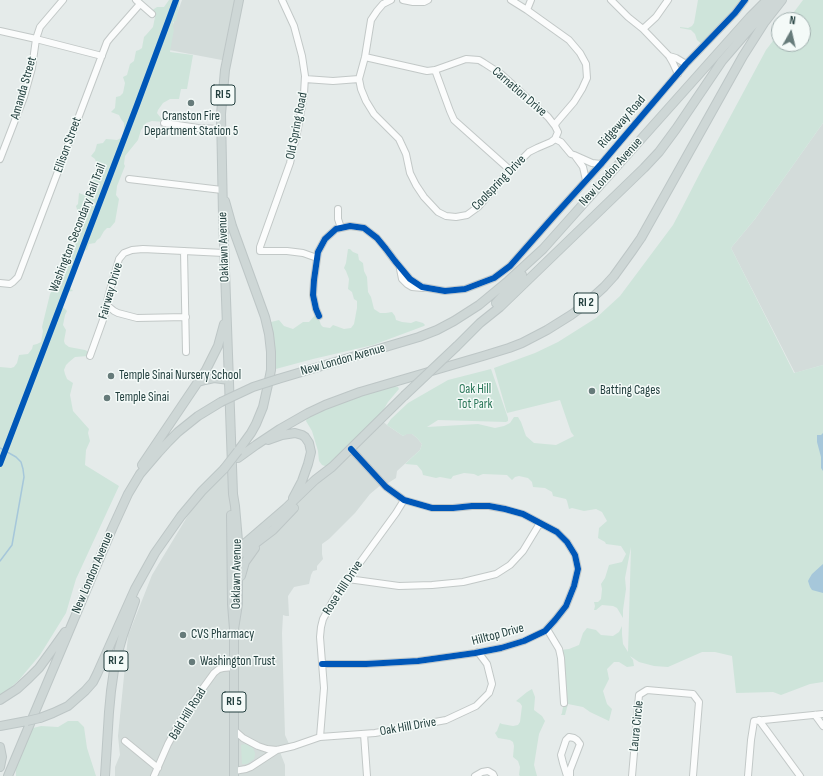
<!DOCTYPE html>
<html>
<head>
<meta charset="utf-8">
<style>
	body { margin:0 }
	#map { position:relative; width:823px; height:776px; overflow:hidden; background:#e5ebea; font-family:"Sofia Sans Condensed",sans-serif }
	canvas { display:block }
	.north { position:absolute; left:771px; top:12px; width:40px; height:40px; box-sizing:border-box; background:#f4faf8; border:1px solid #a0afae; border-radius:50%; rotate:8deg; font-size:11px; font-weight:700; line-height:16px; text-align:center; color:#223f3e }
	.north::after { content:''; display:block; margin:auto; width:14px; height:18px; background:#667b7a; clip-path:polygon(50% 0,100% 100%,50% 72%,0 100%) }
</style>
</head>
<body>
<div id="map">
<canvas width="823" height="776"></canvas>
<div class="north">N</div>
</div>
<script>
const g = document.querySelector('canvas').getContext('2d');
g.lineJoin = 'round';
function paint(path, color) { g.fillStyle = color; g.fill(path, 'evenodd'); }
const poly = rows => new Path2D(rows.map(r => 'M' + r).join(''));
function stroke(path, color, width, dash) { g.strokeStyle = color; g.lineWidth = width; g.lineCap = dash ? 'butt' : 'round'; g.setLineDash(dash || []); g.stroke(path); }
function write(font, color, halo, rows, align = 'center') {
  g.font = font + ' "Sofia Sans Condensed",sans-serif'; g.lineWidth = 3; g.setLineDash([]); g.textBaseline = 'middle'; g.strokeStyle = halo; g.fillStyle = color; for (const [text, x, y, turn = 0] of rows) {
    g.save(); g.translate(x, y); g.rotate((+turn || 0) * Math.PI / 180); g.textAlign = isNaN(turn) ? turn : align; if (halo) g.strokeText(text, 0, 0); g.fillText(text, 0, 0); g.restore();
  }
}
const built = poly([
	[182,0,239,0,227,61,164,49],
	[823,123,823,365,795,373,731,248,755,219],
	[379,418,387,425,403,436,407,433,412,434,417,438,422,444,420,450,397,471,396,478,385,485,382,484,370,494,355,513,329,539,322,544,322,554,323,559,317,566,317,570,313,571,311,575,309,584,294,587,288,596,289,616,286,616,283,615,282,633,285,735,290,746,280,752,285,765,285,776,115,776,115,767,120,755,118,736,128,636,152,575,190,512,189,510,209,489,229,471,235,557]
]);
const green = poly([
	[169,0,180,0,176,21,173,22,173,28,174,29,171,46,170,52,193,55,187,89,181,89,179,99,170,99,163,103,158,110,157,113,164,122,152,121,146,123,141,130,138,140,125,156,124,164,125,166,117,186,116,195,119,199,115,222,110,228,107,228,104,231,100,238,97,240,95,243,89,244,87,250,80,251,75,258,74,268,75,271,70,276,69,287,73,291,67,292,64,297,63,307,67,311,65,315,63,325,66,330,64,341,65,344,69,347,85,350,89,352,88,356,75,357,69,362,66,365,64,370,65,374,67,379,73,383,70,395,73,411,89,429,88,433,90,441,86,450,85,465,119,486,76,579,66,613,40,655,29,668,19,680,0,697,0,367,11,368,14,367,17,363,19,355,28,354,32,349,33,345,37,344,41,342,43,331,42,327,50,294,65,266,68,253,71,252,74,249,76,240,74,234,80,219,76,206,78,204,79,193,84,195,89,194,94,188,93,180,91,177,95,173,97,164,95,159,91,156,95,151,97,144,103,143,106,139,117,140,123,137,124,127,124,123,121,119,119,115,111,112,115,108,116,97,120,96,123,93,125,83,123,77,127,75,130,64,134,61,136,51,139,50,142,48,144,37,146,35,153,27,155,17,151,11,157,7,164,7],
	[698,0,745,0,705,47,697,40,695,34,691,30,680,28,680,27,688,28,692,26,694,23],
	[803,0,823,0,823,123,755,219,731,248,794,373,823,365,823,682,810,684,781,695,773,692,736,693,732,656,715,652,702,652,668,667,654,666,639,662,630,656,633,660,634,666,627,667,619,662,614,662,607,669,609,679,603,691,607,704,612,709,609,721,590,712,583,707,568,704,565,715,561,715,562,713,564,700,560,650,569,649,579,645,583,633,587,628,596,630,601,635,613,636,619,632,622,626,622,634,623,644,628,652,631,547,625,578,626,589,623,610,623,618,617,608,613,606,602,605,596,610,594,610,595,606,594,602,598,602,601,599,602,589,601,584,605,578,609,565,622,562,626,554,621,546,606,544,605,542,598,538,599,528,607,521,602,512,596,509,584,511,572,508,569,509,567,501,566,499,553,496,552,492,545,488,533,487,532,482,528,478,519,476,515,477,512,480,507,475,483,474,478,476,474,474,464,473,453,476,451,479,440,477,436,478,423,475,422,471,417,465,405,464,420,450,422,444,417,438,412,434,407,434,403,436,387,425,391,419,408,403,448,380,491,369,508,418,508,421,506,422,438,420,427,427,478,424,495,428,504,426,510,423,514,417,518,417,521,422,526,436,534,443,556,445,574,436,571,432,560,400,507,413,494,368,535,353,558,342,596,318,620,296,673,225,682,208,700,173,766,50,779,33,779,44,803,44,803,20,788,20],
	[348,249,350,249,353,252,358,254,359,260,363,263,364,271,367,277,368,292,371,297,374,309,380,313,386,313,392,312,395,316,396,320,402,322,411,323,416,321,423,323,425,325,424,326,373,345,313,359,272,370,267,323,279,320,284,326,293,329,303,322,309,322,317,313,321,325,323,327,330,328,333,325,344,329,351,328,354,324,357,308,357,301,354,299,352,292,348,289,349,279,346,271,344,268,346,263],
	[394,386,398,387,399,389,388,402,379,418,328,467,322,465,319,461,318,451,312,431,306,421,308,415,365,392],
	[532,689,535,697,534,710,542,716,545,721,539,734,534,765,537,776,520,776,519,775,520,767,518,761,513,757,514,746,513,742,510,740,498,738,495,733,497,731,500,723,502,724,513,726,518,725,520,722,522,706,520,703,516,701,527,692],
	[68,721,78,721,84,727,87,748,96,776,16,776,15,762,29,729,41,726,58,727],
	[246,744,253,748,255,753,255,755,254,759,250,762,247,764,242,764,241,745]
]);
const water = poly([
	[823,433,823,471,821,468,821,457,817,442,817,435,821,435],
	[823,564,823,593,812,590,810,587,808,581,809,579,812,574]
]);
const stream = poly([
	[0,448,16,457,21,462,23,469,24,477,12,545,0,561]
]);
const minor = poly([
	[136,0,152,14],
	[282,0,294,26,302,56,305,76,304,94,298,128,290,163,260,247,260,251,287,251,303,253,317,258],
	[391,0,383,4,377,11,371,20,365,57,359,79,361,89,366,101,374,114,399,139,406,154,410,173,416,185,424,197,438,212,446,216,456,217,467,215,478,207,506,175,529,152,537,148,551,142,555,139,561,142,571,154,574,155,592,163,601,164],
	[403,0,413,2,424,2,428,0],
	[511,0,527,10,569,40,580,53,586,64,587,78,582,89,574,102,556,123,555,126,558,132,555,139],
	[611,0,628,17,643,29,669,56,673,63,678,74],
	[527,10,531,0],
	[643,29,656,17,668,0],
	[0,31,36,39,102,56],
	[669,56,676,58,686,64],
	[365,57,427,71,435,70,466,59,479,60,484,63,501,74,548,117,555,126],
	[435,70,450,111,454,120,510,170],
	[305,79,333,81,359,79],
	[164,123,198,128,221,129],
	[575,156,583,167,586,180],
	[0,159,24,97,32,68,36,39,40,27,63,0],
	[129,179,222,190],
	[338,209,338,219,341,228],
	[184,251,186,352],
	[400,269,402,279,407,284,412,287,423,288],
	[0,283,10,284,13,282,18,277,107,42,111,37,140,4],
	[108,306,114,311,118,313,137,318,186,317],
	[319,316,316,309,313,295,314,280,318,252,325,239,336,229,350,226,364,228,377,238,386,249,395,261,410,279,422,287,445,291,465,289,494,278,510,266,554,216,601,164,686,64,735,13,745,0],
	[90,356,108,306,107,303,108,297,119,259,124,253,132,250,143,249,224,253],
	[348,579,399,586,432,585,463,582,496,574,510,565,523,551,540,523],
	[547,629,559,649,561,658,564,703],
	[322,664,366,664,418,661,475,653,501,648,524,641,545,631,555,620,566,606,574,586,578,569,575,555,567,542,557,532,523,514,505,509,489,506,472,506,453,508,432,508,404,500,386,487,351,449],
	[815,715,823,726],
	[759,720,800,776],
	[234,730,243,738,258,746,267,749,277,750,294,746,320,737,375,733,413,726,446,720,476,706,489,693,492,684,487,664,478,652],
	[364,734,367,776],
	[320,737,324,688,320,637,321,627,323,619,335,597,396,513,404,500],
	[125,741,158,768],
	[234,771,246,769,251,767,277,750],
	[154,776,168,744,185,713,214,673,219,669,223,668,234,667],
	[475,776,482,772,488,771,493,774,494,776],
	[567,776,563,763,561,755,566,740,569,737,574,738,577,740,580,744,570,770,570,776],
	[632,776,639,695,647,690,693,694,699,702,693,776],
	[748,776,751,740,754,721,823,714]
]);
const major = poly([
	[225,201,232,226,265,317,269,334,271,352,271,370,269,380,263,407,256,424,251,433,238,451],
	[496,303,522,275],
	[457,346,480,323,500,307,644,168,659,152,676,129,722,61,747,32,775,0],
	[278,379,419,337,437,330,454,321,479,305,508,281,543,249,750,17,767,0],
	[198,382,205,380,214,378,229,380],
	[268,440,282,435,295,433,302,435,305,437,309,443,311,452,308,464,302,481,293,498],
	[238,458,256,445,280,429,308,413,325,405,360,392,483,356,509,348,522,343,547,330,571,315,582,307,604,287,614,276,632,251,641,238,743,56,764,23,782,0],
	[142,465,206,370,218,346,224,324],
	[231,515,232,604,234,629,234,776],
	[236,551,286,508,315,480,332,467,404,396],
	[234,556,242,553,248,549,273,530,294,508],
	[241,576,245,562,255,548],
	[234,629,238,604,238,541,235,506,233,494,223,215,221,114,225,70,239,0],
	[0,700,17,689,29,678,39,668,55,646,65,632],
	[40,718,53,713,68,706,85,691,93,682,97,674,135,589,155,553,181,516,202,491,224,469],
	[0,726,27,721],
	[0,747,2,757,0,767],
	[8,776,112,529,128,494,140,474,158,453,168,442,178,432,198,416,221,402],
	[105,776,109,712,111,691,115,663,123,635,135,601]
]);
const majorBridge = poly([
	[404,396,457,346],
	[221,402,253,387,278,379],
	[224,469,238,451],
	[27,721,40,718]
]);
const cycleway = poly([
	[319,316,316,309,313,295,314,280,318,252,325,239,336,229,350,226,364,228,377,238,386,249,395,261,410,279,422,287,445,291,465,289,494,278,510,266,554,216,601,164,686,64,735,13,745,0],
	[0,464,137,105,176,0],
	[322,664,366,664,418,661,475,653,501,648,524,641,545,631,555,620,566,606,574,586,578,569,575,555,567,542,557,532,523,514,505,509,489,506,472,506,453,508,432,508,404,500,386,487,351,449]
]);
const markers = [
	[191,103,4,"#667b7a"],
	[111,376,4,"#667b7a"],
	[592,391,4,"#667b7a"],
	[107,398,4,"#667b7a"],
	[183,635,4,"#667b7a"],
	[192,662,4,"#667b7a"]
];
const shields = [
	[223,95,24],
	[586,303,24],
	[116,661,24],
	[234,702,24]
];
const shieldNames = [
	["RI 5",223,95],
	["RI 2",586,303],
	["RI 2",116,661],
	["RI 5",234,702]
];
const streetNames = [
	["Amanda Street",24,88,-74],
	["Carnation Drive",519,92,41],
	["Ridgeway Road",622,122,-49],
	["Old Spring Road",297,126,-79],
	["Ellison Street",68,145,-70],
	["New London Avenue",611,172,-48],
	["Coolspring Drive",499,183,-46],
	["Washington Secondary Rail Trail",78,228,-69],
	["Oaklawn Avenue",224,247,-92],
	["Fairway Drive",111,291,-74],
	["New London Avenue",343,360,-16],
	["New London Avenue",93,573,-67],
	["Oaklawn Avenue",237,574,-89],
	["Rose Hill Drive",343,588,-57],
	["Hilltop Drive",498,635,-15],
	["Bald Hill Road",188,714,-58],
	["Laura Circle",637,726,-84],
	["Oak Hill Drive",408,727,-10]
];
const poiNames = [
	["Cranston Fire",191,117,"center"],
	["Department Station 5",191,132,"center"],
	["Temple Sinai Nursery School",119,376],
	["Batting Cages",600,391],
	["Temple Sinai",115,398],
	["CVS Pharmacy",191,635],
	["Washington Trust",200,662]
];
const parkNames = [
	["Oak Hill",475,390],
	["Tot Park",475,405]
];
paint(built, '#d3dcda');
paint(green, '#cee4da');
paint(water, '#a6c7da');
stroke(stream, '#a6c7da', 1.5);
stroke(minor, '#c2c8c7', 8);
stroke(major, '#bdc6c6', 10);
stroke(minor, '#fbfcfc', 6);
stroke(major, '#ced7d6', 8);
stroke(majorBridge, '#bdc6c6', 10, []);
stroke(majorBridge, '#ced7d6', 8);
stroke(cycleway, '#0057b8', 6);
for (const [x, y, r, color] of markers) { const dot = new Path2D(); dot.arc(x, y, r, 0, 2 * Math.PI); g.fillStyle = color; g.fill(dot); stroke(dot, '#f4faf8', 1.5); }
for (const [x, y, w] of shields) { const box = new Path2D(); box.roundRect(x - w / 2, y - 10, w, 20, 3); g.fillStyle = '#f4faf8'; g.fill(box); stroke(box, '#223f3e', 1); }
write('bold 12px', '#223f3e', null, shieldNames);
write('13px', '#223f3e', '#f4faf8', streetNames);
write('13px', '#223f3e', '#f4faf8', poiNames, 'left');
write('13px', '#2b7759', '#f4faf8', parkNames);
</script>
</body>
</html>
